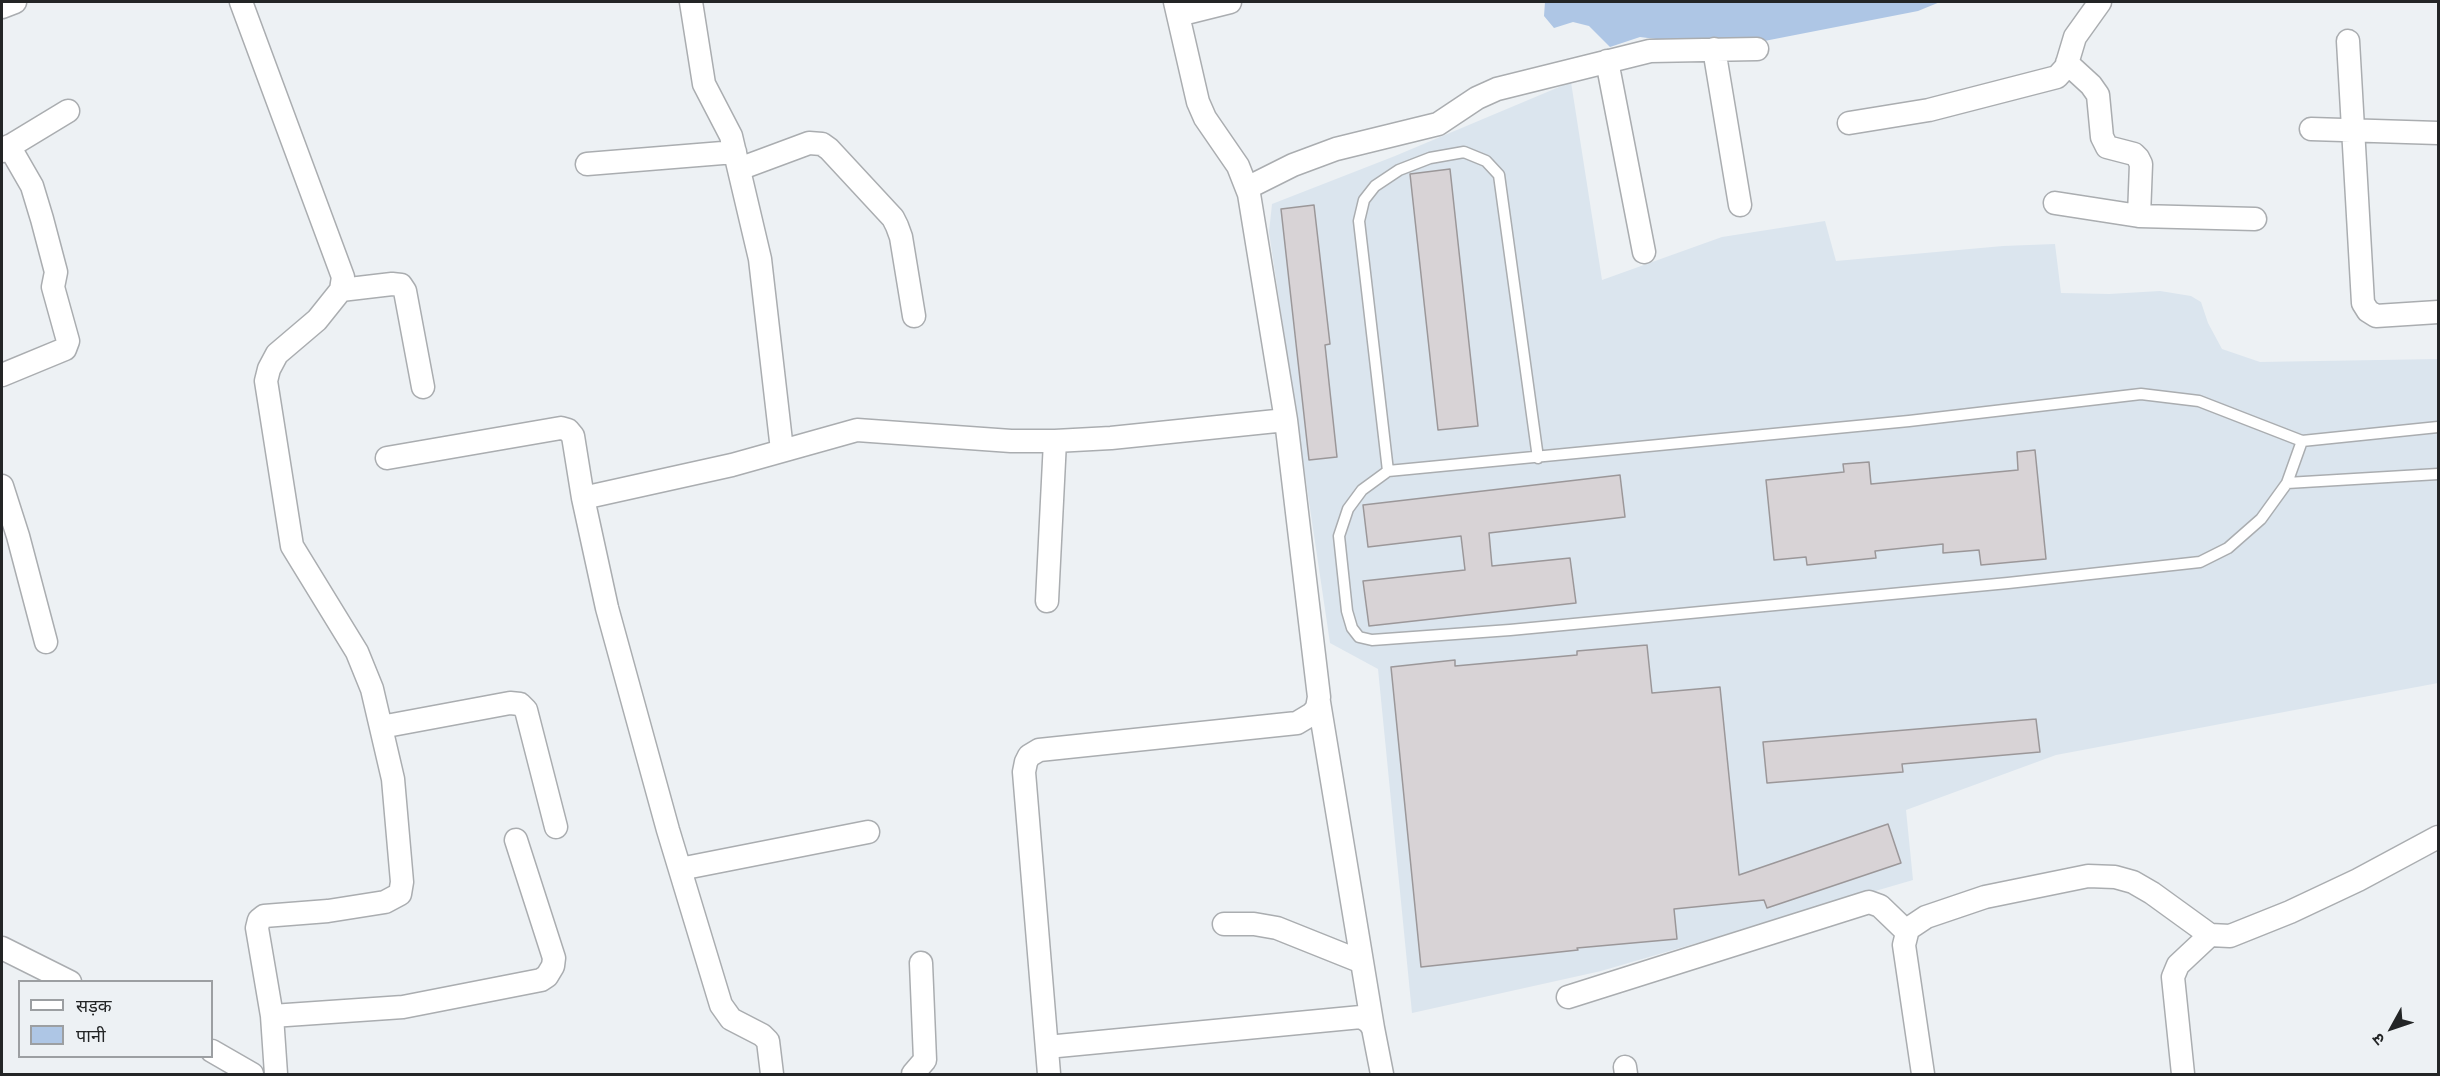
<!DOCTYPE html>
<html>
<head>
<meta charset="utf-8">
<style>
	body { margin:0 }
	#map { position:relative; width:2440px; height:1076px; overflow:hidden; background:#edf1f4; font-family:"Noto Sans","Noto Sans Devanagari",sans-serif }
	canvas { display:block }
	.frame { position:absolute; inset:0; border:3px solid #232526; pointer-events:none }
	.legend { position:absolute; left:18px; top:980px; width:195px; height:78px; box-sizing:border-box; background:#edf1f4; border:2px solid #9c9fa2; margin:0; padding:8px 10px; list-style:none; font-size:18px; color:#232526 }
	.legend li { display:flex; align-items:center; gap:12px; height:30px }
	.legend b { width:30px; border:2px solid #9c9fa2 }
	.north { position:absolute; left:2362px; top:998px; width:60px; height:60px; -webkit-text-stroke:4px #edf1f4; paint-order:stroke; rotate:230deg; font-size:16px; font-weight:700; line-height:24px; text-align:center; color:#232526 }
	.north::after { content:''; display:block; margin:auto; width:21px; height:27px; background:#232526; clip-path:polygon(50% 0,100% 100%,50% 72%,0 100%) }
</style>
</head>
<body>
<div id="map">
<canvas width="2440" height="1076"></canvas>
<div class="frame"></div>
<ul class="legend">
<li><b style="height:8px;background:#fff"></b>सड़क</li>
<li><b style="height:16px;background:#aec6e5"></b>पानी</li>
</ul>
<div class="north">उ</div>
</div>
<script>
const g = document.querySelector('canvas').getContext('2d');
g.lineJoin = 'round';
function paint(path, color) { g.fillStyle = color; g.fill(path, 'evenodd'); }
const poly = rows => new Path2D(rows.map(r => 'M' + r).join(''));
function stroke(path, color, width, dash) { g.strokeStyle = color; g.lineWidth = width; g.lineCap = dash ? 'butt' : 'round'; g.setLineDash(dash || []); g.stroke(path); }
const built = poly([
	[1571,82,1602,280,1722,237,1825,221,1836,261,2003,246,2055,244,2061,293,2109,294,2160,291,2191,296,2201,302,2208,323,2222,349,2260,362,2438,359,2438,683,2056,755,1906,810,1913,880,1601,971,1412,1013,1378,669,1330,643,1269,232,1272,204,1395,156]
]);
const water = poly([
	[1545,2,1940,2,1918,11,1749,44,1696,44,1640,37,1610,47,1589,26,1573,22,1554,28,1544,16]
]);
const building = poly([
	[1450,169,1478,426,1438,430,1410,174,1450,169],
	[1314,205,1330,344,1325,345,1337,457,1309,460,1281,209,1314,205],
	[2035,450,2046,559,1981,565,1979,550,1943,553,1943,544,1875,551,1876,558,1807,565,1806,557,1774,560,1766,480,1844,472,1843,464,1869,462,1871,484,2018,470,2017,452,2035,450],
	[1620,475,1625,517,1489,533,1492,566,1570,558,1576,603,1369,626,1363,581,1465,570,1461,536,1368,547,1363,505,1620,475],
	[1647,645,1652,693,1720,687,1739,875,1888,824,1901,863,1767,908,1764,900,1674,909,1677,939,1577,948,1578,950,1421,967,1391,667,1455,660,1455,666,1577,655,1577,651,1647,645],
	[2036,719,2040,752,1902,764,1903,772,1767,783,1763,742,2036,719]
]);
const lane = poly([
	[2302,441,2287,483,2261,519,2228,548,2200,562,2008,583,1510,630,1372,640,1359,637,1352,628,1347,611,1339,536,1348,509,1362,490,1388,471,1909,421,2141,394,2199,401,2302,441,2438,427],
	[1388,471,1359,221,1364,200,1375,186,1399,170,1430,158,1464,152,1486,161,1499,175,1538,458],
	[2287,483,2438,474]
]);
const street = poly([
	[241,2,343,277,341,290,317,320,277,354,269,369,266,381,292,546,357,652,372,689,393,779,402,882,400,894,385,902,328,911,264,916,259,920,257,928,272,1016,276,1074],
	[691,2,704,84,731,136,760,259,782,450],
	[2,7,15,2],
	[1178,15,1230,2],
	[2348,41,2363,303,2368,311,2376,316,2438,312],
	[1714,49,1740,205],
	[1607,61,1644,252],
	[2067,63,2091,85,2098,95,2102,137,2107,147,2134,154,2138,158,2141,164,2139,216],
	[1849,123,1929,110,2057,77,2066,67,2075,37,2100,2],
	[2311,129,2438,133],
	[2,151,68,111],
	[587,164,735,152],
	[739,169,809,143,822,144,829,149,893,218,897,226,901,237,914,316],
	[1247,188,1293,165,1336,149,1438,124,1477,98,1497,89,1650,51,1757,49],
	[2055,203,2139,216,2255,219],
	[341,290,392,284,401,285,405,291,423,387],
	[2,375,65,349,68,341,53,287,56,272,42,219,32,186,9,146],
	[387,458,561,428,568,430,573,436,583,498,607,608,668,830,721,1005,731,1019,762,1035,768,1041,772,1074],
	[2,486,18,536,46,642],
	[583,498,732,465,857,430,1011,441,1055,441,1111,438,1286,420],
	[1047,601,1055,441],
	[1319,702,1373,1028],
	[381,727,510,703,520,704,526,710,556,827],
	[680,869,868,832],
	[1224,924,1254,924,1277,928,1362,962],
	[2,948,70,982],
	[1568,997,1869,902,1880,906,1907,932],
	[272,1016,403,1007,541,980,547,976,553,966,554,958,516,840],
	[1047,1047,1361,1017,1369,1022,1373,1028,1382,1074],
	[212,1051,252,1074],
	[1625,1067,1626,1074],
	[913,1074,925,1060,921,963],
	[1049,1074,1024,772,1026,762,1029,756,1039,750,1297,723,1312,714,1317,708,1319,697,1286,420,1249,194,1238,166,1205,118,1198,102,1175,2],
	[1923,1074,1904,945,1908,929,1926,917,1985,897,2088,876,2115,877,2133,882,2152,893,2210,935,2230,936,2290,912,2358,880,2438,837],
	[2183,1074,2173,977,2178,965,2210,935]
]);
paint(built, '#dbe5ee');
paint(water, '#aec6e5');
paint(building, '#d8d3d6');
stroke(building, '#9b9799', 1.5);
stroke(lane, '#aaadb0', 13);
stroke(street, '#aaadb0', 25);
stroke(lane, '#fff', 10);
stroke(street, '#fff', 22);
</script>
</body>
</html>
